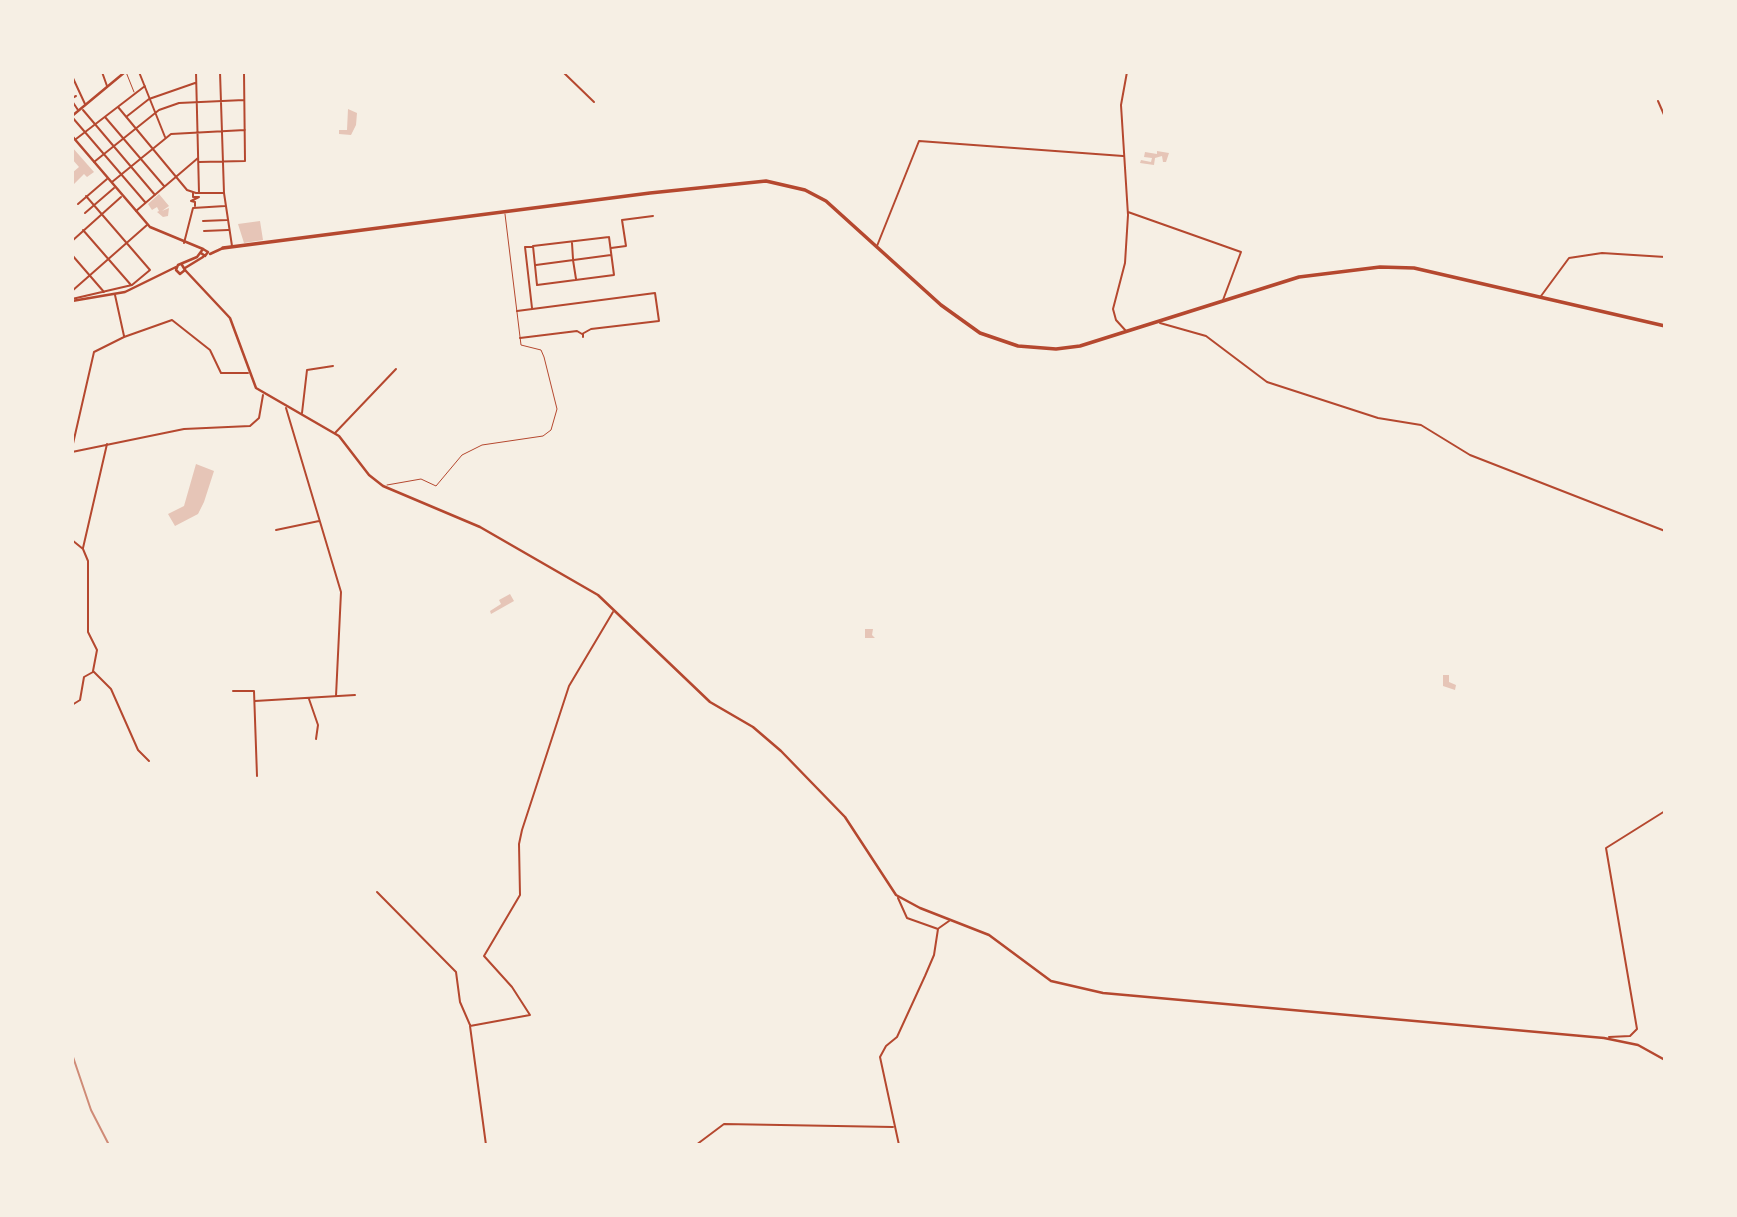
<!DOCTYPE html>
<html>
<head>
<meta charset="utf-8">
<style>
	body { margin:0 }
	#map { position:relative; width:1737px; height:1217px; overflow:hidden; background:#f6efe4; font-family:Inter,sans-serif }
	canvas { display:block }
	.frame { position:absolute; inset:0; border:74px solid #f6efe4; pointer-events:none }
</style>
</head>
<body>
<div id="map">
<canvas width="1737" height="1217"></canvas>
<div class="frame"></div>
</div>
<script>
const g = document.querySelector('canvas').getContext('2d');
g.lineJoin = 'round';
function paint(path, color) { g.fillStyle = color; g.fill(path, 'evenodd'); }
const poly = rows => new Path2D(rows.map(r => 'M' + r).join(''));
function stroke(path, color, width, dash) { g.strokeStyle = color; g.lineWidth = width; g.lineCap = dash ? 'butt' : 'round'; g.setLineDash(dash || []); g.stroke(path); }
const building = poly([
	[348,109,357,113,356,125,351,135,339,134,339,130,347,130],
	[72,147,94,172,87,177,84,174,74,184,72,173,79,167,72,159],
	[1157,151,1169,153,1166,162,1163,162,1162,156,1155,158,1154,165,1140,163,1141,160,1151,162,1152,158,1144,157,1145,152,1157,154],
	[159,194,169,206,162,211,169,208,168,216,163,217,157,212,159,211,157,207,152,210,148,204],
	[260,221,263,240,244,243,238,224],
	[196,464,214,471,204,502,198,514,175,526,168,514,184,506],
	[510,594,514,601,491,614,490,611,501,604,499,600],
	[865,629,873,629,872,635,875,638,865,638],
	[1443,675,1449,675,1449,682,1456,685,1455,690,1443,686]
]);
const service = poly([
	[126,72,134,92],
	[387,485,421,479,436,486,462,455,482,445,543,436,551,430,557,409,544,357,541,350,521,345,505,214]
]);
const pedestrian = poly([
	[193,193,193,197,199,197,191,201,195,202,195,206],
	[609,237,614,275,537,285,533,246,609,237],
	[572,243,573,259],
	[573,260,576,279],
	[536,265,611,255],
	[532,308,525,247,532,247],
	[517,311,655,293,659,321,591,329,582,334,577,331,520,338]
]);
const minor = poly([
	[102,72,107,86],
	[139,72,165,137],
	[166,72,220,72],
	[196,72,199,193],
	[220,72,224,193,232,246],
	[563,72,594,102],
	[72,76,85,104],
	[72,98,76,96],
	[72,101,78,110],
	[1658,101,1665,117],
	[118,107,187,190,196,193,223,193],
	[83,110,155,195],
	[72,117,145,202],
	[105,117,164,186],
	[126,117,149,99,195,83],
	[76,139,145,86],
	[94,162,159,110,179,103,244,100],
	[199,162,245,161,244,72],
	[112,182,171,134,245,130],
	[78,204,107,179],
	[136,211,198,158],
	[1128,212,1241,252,1223,300],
	[85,213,114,188],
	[203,221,227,220],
	[83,230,131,285],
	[204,231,228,230],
	[72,241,121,197],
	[184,243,193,208,225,206],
	[877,246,919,141,1123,156],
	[611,248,626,246,622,220,653,216],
	[72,255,104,292],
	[72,291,147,225],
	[115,295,124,336],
	[1541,296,1569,258,1602,253,1665,257],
	[72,299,132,285,150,270,86,196],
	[1160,323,1206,336,1267,382,1378,418,1421,425,1470,455,1665,531],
	[1126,331,1116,320,1113,309,1125,263,1128,215,1121,105,1127,72],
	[583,334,583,337],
	[286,408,341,592,336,696],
	[302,413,307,370,333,366],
	[335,433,396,369],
	[72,448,94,352,124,337,172,320,210,350,221,373,248,373],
	[72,452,184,429,250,426,259,418,263,395],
	[276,530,319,521],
	[72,540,83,549,88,561,88,632,97,650,93,671,111,689,138,750,149,761],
	[83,548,107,444],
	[233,691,254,691,257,776],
	[309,699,318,725,316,739],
	[255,701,355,695],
	[72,705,80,700,84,677,93,672],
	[377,892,456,972,460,1002,470,1025],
	[898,898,907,918,938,929,934,955,925,976,897,1037,886,1046,880,1057,899,1145],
	[939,928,949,921],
	[1609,1037,1630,1036,1637,1029,1606,848,1665,811],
	[486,1145,470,1026,530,1015,512,987,484,956,520,895,519,844,522,830,569,686,613,612],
	[696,1145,724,1124,893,1127]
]);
const tertiary = poly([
	[72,116,125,72],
	[72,136,150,227,203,249],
	[185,270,230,318,256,388,339,436,369,475,383,486,480,527,598,595,710,702,753,727,781,751,845,817,896,895,920,908,989,935,1051,981,1103,993,1604,1038,1638,1045,1665,1060]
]);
const secondary = poly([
	[210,254,223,248],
	[182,265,185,270,180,274,176,270,178,265,197,257,203,249,208,252,205,256,201,253],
	[185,268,203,257],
	[72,301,125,292,176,267]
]);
const primary = poly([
	[223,248,650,193,766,181,805,190,826,201,941,305,980,333,1018,346,1056,349,1080,346,1299,277,1380,267,1414,268,1665,326]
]);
const rail = poly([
	[72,1054,91,1110,109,1145]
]);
paint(building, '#e6c5b7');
stroke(service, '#b5482f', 1);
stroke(pedestrian, '#b5482f', 2);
stroke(minor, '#b5482f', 2);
stroke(tertiary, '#b5482f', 2.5);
stroke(secondary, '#b5482f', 2.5);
stroke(primary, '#b5482f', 3.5);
stroke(rail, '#cf8b77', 2);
</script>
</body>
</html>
